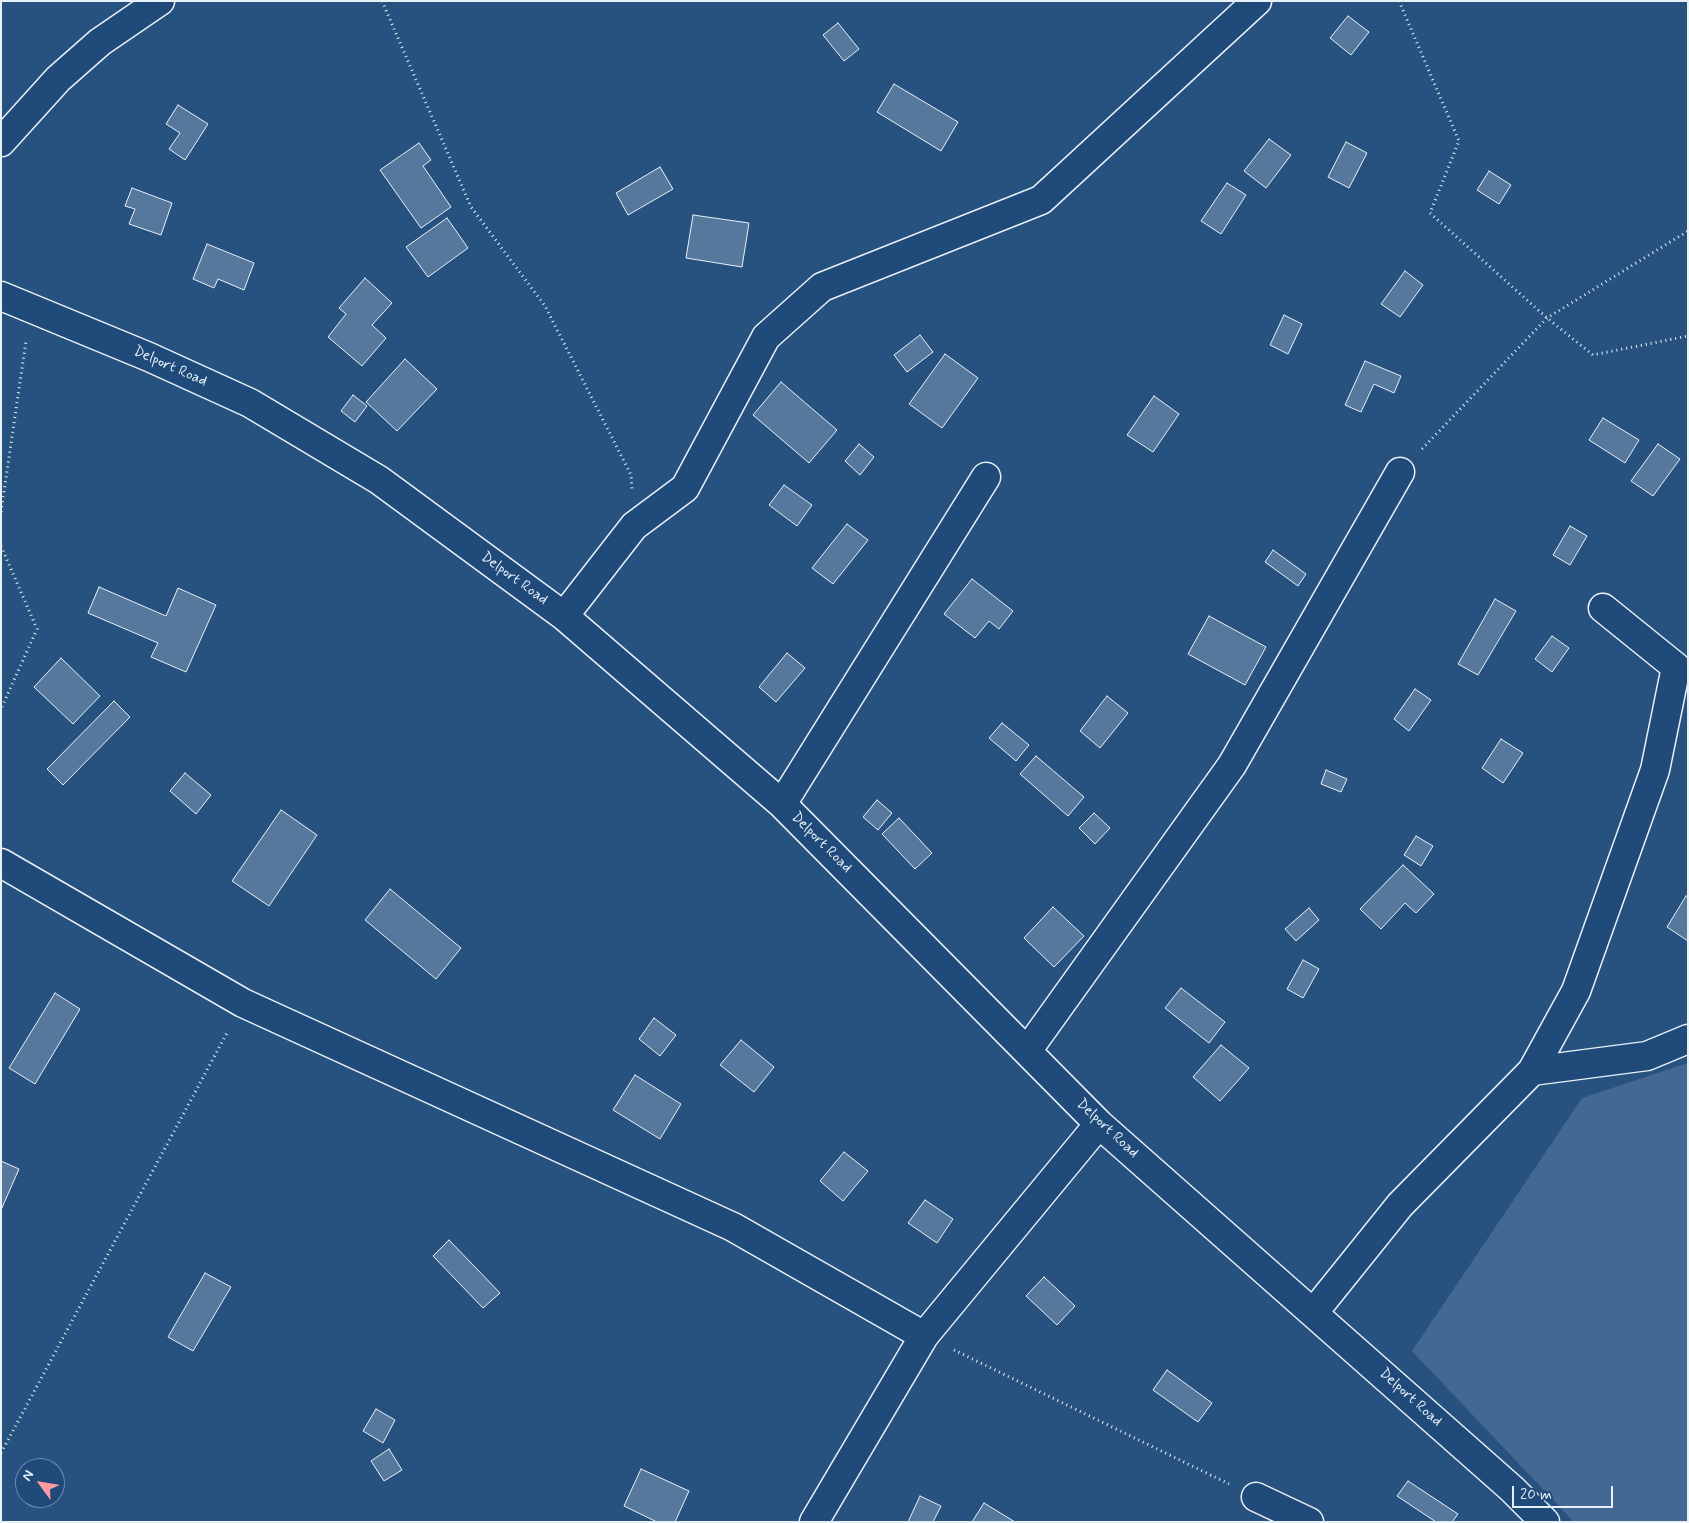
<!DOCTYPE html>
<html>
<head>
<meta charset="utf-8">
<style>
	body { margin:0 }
	#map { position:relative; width:1689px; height:1523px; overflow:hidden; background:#27517f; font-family:Mynerve,sans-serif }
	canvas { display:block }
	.frame { position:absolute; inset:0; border:2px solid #e8f1f8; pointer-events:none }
	.north { position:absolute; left:15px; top:1458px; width:50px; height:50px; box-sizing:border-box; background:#1f4a7a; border:1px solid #6f8dac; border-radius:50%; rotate:302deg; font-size:14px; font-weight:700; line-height:20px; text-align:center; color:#e8f1f8 }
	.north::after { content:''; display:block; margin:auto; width:18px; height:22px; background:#ff9aa2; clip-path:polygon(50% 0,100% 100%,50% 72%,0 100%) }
	.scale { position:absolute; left:1512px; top:1486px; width:101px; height:22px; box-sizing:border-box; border:2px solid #e8f1f8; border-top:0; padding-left:6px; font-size:15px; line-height:18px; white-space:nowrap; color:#e8f1f8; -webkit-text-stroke:4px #1f4a7a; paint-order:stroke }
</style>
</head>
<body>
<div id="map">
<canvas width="1689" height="1523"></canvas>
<div class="frame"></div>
<div class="north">N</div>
<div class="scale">20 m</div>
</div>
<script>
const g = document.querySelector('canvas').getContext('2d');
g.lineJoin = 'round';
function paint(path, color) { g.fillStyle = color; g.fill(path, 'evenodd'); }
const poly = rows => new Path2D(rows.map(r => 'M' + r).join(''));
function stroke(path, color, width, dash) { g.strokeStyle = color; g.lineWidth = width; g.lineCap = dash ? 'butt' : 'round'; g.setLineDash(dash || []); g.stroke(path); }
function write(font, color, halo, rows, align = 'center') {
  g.font = font + ' Mynerve,sans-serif'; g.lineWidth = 5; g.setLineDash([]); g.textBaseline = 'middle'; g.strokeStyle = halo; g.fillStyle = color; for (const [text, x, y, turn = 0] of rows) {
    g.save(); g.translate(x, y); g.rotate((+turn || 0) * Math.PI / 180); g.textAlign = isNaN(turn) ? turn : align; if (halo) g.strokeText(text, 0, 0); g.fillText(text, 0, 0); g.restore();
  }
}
const green = poly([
	[1688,1063,1688,1522,1574,1522,1412,1351,1582,1098]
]);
const building = poly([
	[1348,16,1369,32,1351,55,1330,38,1348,16],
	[838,23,859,49,844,61,823,35,838,23],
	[894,84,958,122,941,151,877,112,894,84],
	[178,105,208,124,185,160,169,149,180,133,166,124,178,105],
	[1269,139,1291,155,1266,188,1244,171,1269,139],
	[1346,142,1367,153,1349,188,1328,177,1346,142],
	[419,143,431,160,423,166,451,207,421,228,380,170,419,143],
	[660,167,673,189,628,215,616,193,660,167],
	[1489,171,1511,185,1499,204,1477,190,1489,171],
	[1227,183,1246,195,1221,234,1201,221,1227,183],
	[132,188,172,203,161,235,129,224,135,209,125,206,132,188],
	[693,215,749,223,742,267,686,258,693,215],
	[447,218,468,248,428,277,406,247,447,218],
	[207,244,254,263,244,290,218,279,214,288,193,279,207,244],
	[1405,271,1423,285,1400,317,1381,304,1405,271],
	[365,278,392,303,372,325,386,338,362,366,328,337,346,314,339,308,365,278],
	[1284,315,1302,324,1288,354,1270,345,1284,315],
	[920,335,933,352,907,372,894,355,920,335],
	[945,354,978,378,942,428,909,404,945,354],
	[405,359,437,389,397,431,366,402,405,359],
	[1365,361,1401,376,1394,393,1374,384,1361,412,1345,405,1365,361],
	[781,382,837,430,809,463,753,415,781,382],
	[353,395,367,406,355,422,341,411,353,395],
	[1154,396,1179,414,1153,452,1127,435,1154,396],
	[1603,418,1639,440,1625,463,1589,440,1603,418],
	[859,444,874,457,860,475,845,461,859,444],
	[1658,444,1680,459,1653,496,1631,481,1658,444],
	[784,485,812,505,797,526,769,505,784,485],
	[847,524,868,540,833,584,812,568,847,524],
	[1570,526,1587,536,1570,565,1553,555,1570,526],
	[1273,550,1306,574,1298,586,1265,562,1273,550],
	[972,579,1013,611,999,629,989,621,975,638,944,614,972,579],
	[99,587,166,616,178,588,216,605,186,672,151,657,158,643,88,613,99,587],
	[1495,599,1516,611,1478,675,1458,664,1495,599],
	[1209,616,1266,647,1245,685,1188,654,1209,616],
	[1552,636,1569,648,1552,672,1535,659,1552,636],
	[787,653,805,668,776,702,759,687,787,653],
	[61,658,100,696,73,724,34,687,61,658],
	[1415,689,1431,700,1409,731,1394,719,1415,689],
	[1107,696,1128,713,1100,748,1080,731,1107,696],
	[114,701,130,717,63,785,47,769,114,701],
	[1002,723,1029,745,1016,761,989,738,1002,723],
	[1501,739,1523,753,1503,783,1482,768,1501,739],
	[1036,756,1084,797,1068,816,1020,774,1036,756],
	[1326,770,1347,779,1341,792,1321,784,1326,770],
	[185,773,211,795,196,814,170,791,185,773],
	[877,800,892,813,878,830,863,817,877,800],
	[281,810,317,835,269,906,232,881,281,810],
	[1094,813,1110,828,1095,844,1079,828,1094,813],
	[899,818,932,853,915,869,882,834,899,818],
	[1416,836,1433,846,1421,866,1404,855,1416,836],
	[1403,865,1434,894,1416,913,1405,903,1381,929,1360,909,1403,865],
	[390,889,461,948,436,979,365,920,390,889],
	[1686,896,1688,897,1688,941,1667,927,1686,896],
	[1053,907,1084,936,1054,967,1024,938,1053,907],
	[1309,908,1319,920,1296,941,1285,929,1309,908],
	[1303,960,1319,969,1303,998,1287,989,1303,960],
	[1181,988,1225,1022,1209,1043,1165,1008,1181,988],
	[55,993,80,1009,35,1084,9,1068,55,993],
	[654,1018,676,1035,660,1056,639,1039,654,1018],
	[741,1040,774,1067,754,1092,720,1065,741,1040],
	[1221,1045,1249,1068,1220,1101,1193,1077,1221,1045],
	[635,1075,681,1104,660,1139,613,1110,635,1075],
	[844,1152,868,1171,843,1201,820,1181,844,1152],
	[1,1161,19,1169,1,1210,1,1161],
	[925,1200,953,1219,937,1243,908,1223,925,1200],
	[449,1240,500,1293,483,1308,433,1256,449,1240],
	[205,1273,231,1287,193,1351,168,1337,205,1273],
	[1044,1277,1075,1306,1057,1325,1026,1296,1044,1277],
	[1167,1370,1212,1403,1198,1422,1153,1390,1167,1370],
	[376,1409,395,1420,383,1443,363,1431,376,1409],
	[389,1449,402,1470,384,1481,371,1461,389,1449],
	[641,1469,689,1491,675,1522,657,1522,624,1506,641,1469],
	[1408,1481,1458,1514,1452,1522,1436,1522,1397,1496,1408,1481],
	[920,1496,941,1506,933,1522,908,1522,920,1496],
	[984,1503,1015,1522,972,1522,984,1503]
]);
const path = poly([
	[382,1,471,207,545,306,631,475,632,490],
	[1399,1,1459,141,1430,213,1547,318,1593,355,1688,336],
	[1422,449,1547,318,1688,231],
	[1,512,26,341],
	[1,546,37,629,1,709],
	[954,1350,1229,1484],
	[1,1453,228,1031]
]);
const minor = poly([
	[1,142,58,79,100,42,160,1],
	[1,296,149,357,250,403,379,480,564,616,782,804,1099,1124,1512,1489,1545,1522],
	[564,616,634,526,685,488,766,337,822,287,1041,200,1257,1],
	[782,804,986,477],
	[1,863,243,1003,733,1227,924,1336],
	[1027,1051,1232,765,1400,472],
	[1532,1071,1647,1056,1688,1039],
	[1314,1312,1400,1205,1532,1071,1576,991,1655,770,1676,667,1603,608],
	[1256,1497,1309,1522],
	[814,1522,924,1336,1099,1124]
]);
const streetNames = [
	["Delport Road",170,367,24],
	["Delport Road",514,579,36],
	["Delport Road",821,843,45],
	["Delport Road",1107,1129,43],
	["Delport Road",1410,1398,42]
];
paint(green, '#436891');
paint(building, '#57789d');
stroke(building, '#e8f1f8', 1);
stroke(minor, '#e8f1f8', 31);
stroke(path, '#e8f1f8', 3, [1, 4]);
stroke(minor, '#1f4a7a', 28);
write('15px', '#e8f1f8', '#1f4a7a', streetNames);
</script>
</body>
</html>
